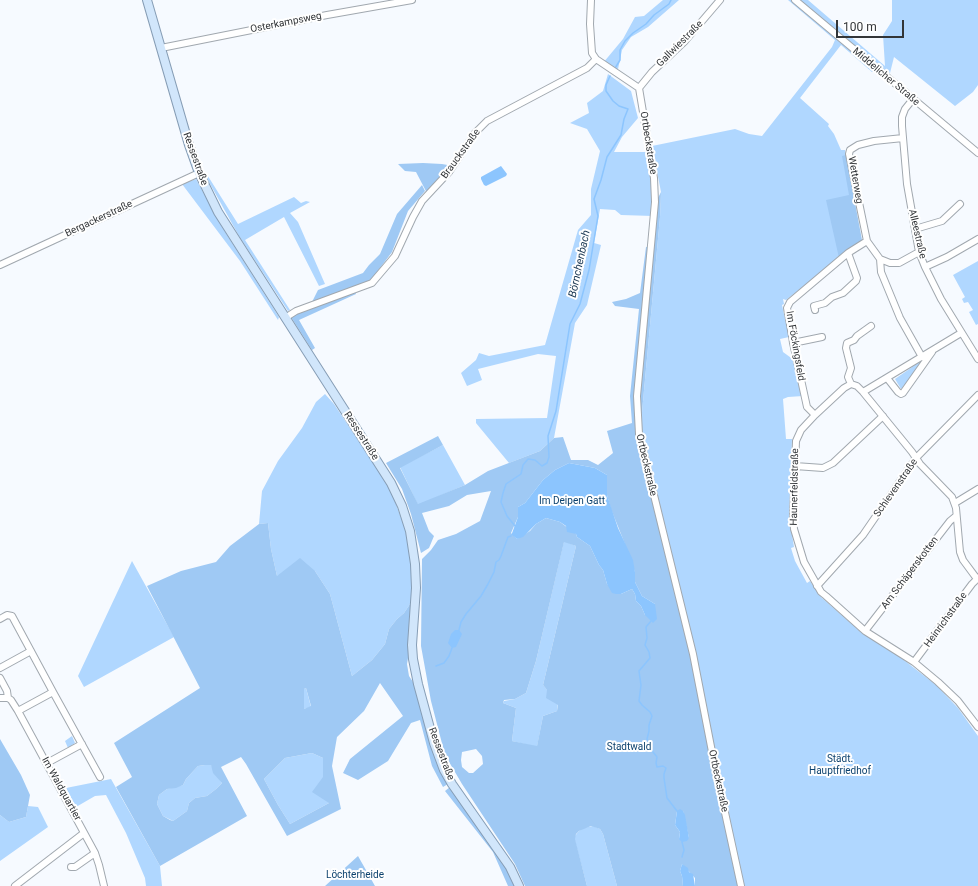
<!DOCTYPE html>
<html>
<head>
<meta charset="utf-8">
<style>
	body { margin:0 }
	#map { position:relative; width:978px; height:886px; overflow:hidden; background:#f6faff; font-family:Roboto,sans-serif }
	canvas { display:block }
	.scale { position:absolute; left:836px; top:20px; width:68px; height:18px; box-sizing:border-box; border:2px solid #323538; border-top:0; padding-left:5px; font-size:12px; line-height:14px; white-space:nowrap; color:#323538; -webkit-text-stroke:3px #fff; paint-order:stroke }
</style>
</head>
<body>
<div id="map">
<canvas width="978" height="886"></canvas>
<div class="scale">100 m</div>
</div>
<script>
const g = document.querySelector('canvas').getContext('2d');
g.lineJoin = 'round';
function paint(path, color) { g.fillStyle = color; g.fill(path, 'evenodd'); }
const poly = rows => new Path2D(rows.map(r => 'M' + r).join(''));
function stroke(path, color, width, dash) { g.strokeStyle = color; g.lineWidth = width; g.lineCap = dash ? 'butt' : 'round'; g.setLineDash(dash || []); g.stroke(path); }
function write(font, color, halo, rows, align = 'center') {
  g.font = font + ' Roboto,sans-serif'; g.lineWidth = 4; g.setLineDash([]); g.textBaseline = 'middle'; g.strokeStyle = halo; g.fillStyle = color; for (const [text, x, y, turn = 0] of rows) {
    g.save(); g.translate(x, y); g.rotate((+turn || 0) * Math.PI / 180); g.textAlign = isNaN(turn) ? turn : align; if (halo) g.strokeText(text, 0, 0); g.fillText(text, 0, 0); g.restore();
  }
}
const green = poly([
	[663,0,679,0,648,27,631,37,622,50,617,74,603,63,623,39,635,17,644,16],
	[788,0,808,0,885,66,883,35,892,21,892,0,978,0,978,85,973,92,955,106,894,57,890,73,887,70,883,72,872,72,841,45,800,98,829,124,828,126,834,134,841,150,845,150,854,194,839,258,786,300,783,299,784,304,782,305,789,337,780,339,783,352,794,360,803,396,788,397,783,399,786,439,792,439,789,516,794,547,791,548,795,561,807,583,810,581,821,597,863,634,891,650,936,685,958,708,978,736,978,886,742,886,640,434,660,217,661,192,652,146,735,129,749,134,762,136,832,47,835,40],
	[608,74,631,91,638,118,622,137,614,152,650,152,653,216,621,215,615,210,600,209,594,243,601,245,587,305,575,323,554,438,540,451,509,463,476,423,476,419,547,418,556,356,538,354,478,369,482,380,467,386,461,373,476,360,479,353,489,356,545,345,578,230,591,215,591,189,600,151,587,129,570,123,589,113,587,103,603,91],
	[206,173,238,224,294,197,301,203,306,201,310,202,290,213,298,222,325,284,319,286,284,217,245,240,290,310,288,311,239,236,205,175],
	[196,179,222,227,279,317,278,320,240,261,182,184],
	[978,261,978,324,976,325,969,312,973,310,968,302,964,303,962,299,965,297,953,275],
	[923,362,901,389,895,379,918,363],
	[325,394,334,404,391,490,405,529,411,560,412,601,404,613,397,619,389,629,385,644,372,660,352,676,330,594,315,571,277,576,271,549,268,523,259,524,262,491,278,461,302,428,316,402],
	[443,445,465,485,418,505,400,467],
	[564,541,576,546,543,685,558,703,557,711,543,716,537,747,512,741,516,708,503,703,504,701,515,699,526,693,536,661],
	[132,561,174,637,84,687,78,676],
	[306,688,311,707,304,709,304,689],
	[72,736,75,743,68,748,65,741],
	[312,753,323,758,323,777,329,803,290,824,278,805,264,779,285,758],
	[205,765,211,765,222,783,216,789,207,796,195,798,189,803,187,811,173,821,163,816,157,804,159,795,167,789,183,785,186,779,198,766],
	[111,779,160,866,162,886,146,886,145,878,126,833,106,795,95,796,76,807,66,788],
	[28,806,38,807,48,827,0,861,0,815,9,822,26,817],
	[593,826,600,829,603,834,617,886,587,886,575,841,575,836,578,832,583,828]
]);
const forest = poly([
	[846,155,862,240,839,258,826,200,849,195,842,156],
	[423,163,442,164,453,166,428,195,416,172,405,171,398,164],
	[422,185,425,191,408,211,392,252,371,280,354,288,356,294,299,320,315,348,312,350,291,317,309,308,318,290,363,273,369,265,380,254,397,214],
	[661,192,660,217,640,434,691,653,740,886,695,886,695,878,682,864,680,871,682,876,683,886,617,886,603,834,600,829,591,826,579,831,576,834,575,839,587,886,525,886,515,864,462,784,445,755,431,701,421,646,422,559,431,550,438,540,456,534,480,521,491,491,467,495,449,506,422,513,429,531,434,536,429,548,421,553,411,514,402,489,386,463,438,436,443,445,400,468,418,504,465,485,488,471,540,451,554,438,563,437,571,460,588,460,598,465,613,453,607,431,632,423,630,396,639,309,615,306,612,302,626,299,640,293,646,247,653,246,656,202],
	[569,463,595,468,607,475,607,495,611,509,623,539,635,572,635,582,642,596,655,604,645,615,641,606,636,601,635,594,632,589,621,594,607,584,603,570,599,565,590,546,577,537,576,534,560,522,546,518,536,524,530,531,517,539,511,533,518,517,518,507,525,503,543,480,555,470],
	[564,542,576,546,543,685,547,690,546,698,558,705,557,711,543,716,537,746,512,741,516,708,503,703,504,700,515,699,526,693,536,661],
	[476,749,482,756,483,764,473,773,469,773,462,767,461,760,462,752],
	[677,811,683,811,689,838,679,839,680,832,675,825],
	[268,523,271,549,277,576,300,558,315,571,330,594,352,676,372,660,385,644,389,629,397,619,404,613,412,601,409,652,407,664,409,676,415,685,448,784,443,787,432,766,420,720,411,723,388,761,358,780,343,773,350,759,403,716,380,683,364,711,337,737,332,766,341,809,287,836,246,764,241,757,221,767,247,816,160,866,116,787,132,777,114,743,200,688,147,586,181,571,216,562,230,546,259,524],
	[306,688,311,706,304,709,304,689],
	[312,753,323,758,323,777,312,792,329,803,290,824,278,805,264,779,285,758],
	[205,765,211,765,213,773,222,783,216,789,207,796,195,798,189,803,187,811,173,821,170,820,163,816,157,804,159,795,167,789,176,788,183,785,186,779,198,766],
	[0,739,21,775,30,795,26,817,9,822,0,815],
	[450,787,496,850,515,886,508,886,493,852,445,791],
	[358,856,375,886,325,886]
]);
const water = poly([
	[501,166,507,174,506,176,486,186,484,185,481,179,481,177],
	[569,463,595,468,607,475,607,495,618,528,633,560,635,572,635,582,642,596,655,604,657,619,653,623,645,615,641,606,636,601,635,594,632,589,621,594,616,594,612,593,607,584,603,570,599,565,590,546,577,537,576,534,567,532,566,526,560,522,546,518,536,524,523,537,517,539,512,535,511,536,518,517,518,507,525,503,543,480,555,470],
	[455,630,459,630,462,634,456,647,452,648,448,643,451,634],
	[680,809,683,811,685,815,689,838,687,841,682,842,679,839,680,832,675,825,677,811],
	[682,864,688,868,689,872,693,874,695,886,683,886,682,876,680,871]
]);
const stream = poly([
	[614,70,620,60,620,50,625,41,633,33,646,24,654,15,669,4,671,0],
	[515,526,507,516,501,502,503,493,506,484,521,474,523,465,528,459,535,460,542,466,547,463,549,457,548,436,556,411,570,324,580,304,589,270,598,216,594,199,601,180,607,157,621,135,624,119,628,109,619,106,613,101,606,91,606,85,610,76],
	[651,621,646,627,647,638,645,645,649,652,650,658,639,671,641,685,639,701,642,705,650,712,652,716,649,725,649,731,647,739,653,752,657,757,656,763,657,767,663,766,666,768,664,774,664,778,667,798,677,811],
	[459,630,461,622,466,614,481,596,488,584,494,572,496,562,499,560,501,556,508,537,511,536],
	[436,666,444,663,449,656,452,648],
	[682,842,684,850,682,857]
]);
const minor = poly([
	[591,0,590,24,592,53,596,59,639,88],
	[795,0,978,153],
	[161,48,327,15,412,0],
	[639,88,654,178,655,202,637,396,639,434,693,654,714,762,741,886],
	[639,88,652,72,685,41,720,0],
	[913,99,905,109,902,117,902,126,907,184,919,252,925,267,941,299,978,359],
	[903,138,874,141,858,145,850,150,849,154,867,241,880,259,890,263,899,263,919,252],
	[915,229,942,221,960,204],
	[880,259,881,272,900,318,922,357],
	[0,265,199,173],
	[925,267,947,257,978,239],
	[815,310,814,306,825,303,832,297,843,293,856,281,857,278,848,253],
	[285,318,296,311,372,283,395,256,413,217,422,201,449,172,475,133,487,121,587,68,596,59],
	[793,343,822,337],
	[887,378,898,392,901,394,903,393,932,352],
	[851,384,848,377,851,368,846,348,847,343,854,340,857,336,871,326],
	[863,392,961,333],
	[815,415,807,407,793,343,792,336,787,308,790,302,848,253,867,241],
	[795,466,823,468,833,463,883,416],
	[955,503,978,489],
	[977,579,963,560,960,552,956,508,952,497,920,464,912,452,863,392,857,386,851,384,844,388,815,415,801,430,796,441,793,517,794,529,804,562,821,592,826,596,865,631,914,662,938,682,958,701,978,727],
	[817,586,863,535,916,458,978,395],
	[0,619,7,615,12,616,53,692],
	[865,631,950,521,956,516],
	[914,662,972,584,978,578],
	[0,668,31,651],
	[0,678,7,691,8,698],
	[0,698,8,698,11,700,18,711,95,853,99,865,104,886],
	[18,711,53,692,100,777],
	[47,763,82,744],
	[71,867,75,867,95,853],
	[15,886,84,833]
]);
const major = poly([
	[147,0,189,145,199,173,218,212,391,483,402,506,410,531,415,564,416,588,412,645,413,659,418,684,434,743,444,770,452,784,510,867,519,886]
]);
const streetNames = [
	["Osterkampsweg",286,23,-11],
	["Gallwiestraße",680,44,-45],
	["Middelicher Straße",886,77,40],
	["Ortbeckstraße",648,143,81],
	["Brauckstraße",461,154,-54],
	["Ressestraße",195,159,70],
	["Wetterweg",855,180,80],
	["Bergackerstraße",99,219,-25],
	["Alleestraße",917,234,77],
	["Im Föckingsfeld",795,346,80],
	["Ressestraße",361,436,57],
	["Ortbeckstraße",646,465,77],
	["Haunerfeldstraße",795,487,-89],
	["Schievenstraße",896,488,-55],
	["Am Schäperskotten",910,573,-53],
	["Heinrichstraße",946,620,-54],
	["Ressestraße",441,754,69],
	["Ortbeckstraße",718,781,78],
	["Im Waldquartier",61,789,61]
];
const parkNames = [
	["Im Deipen Gatt",572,501],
	["Stadtwald",629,747],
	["Städt.",840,759],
	["Hauptfriedhof",840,771],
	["Löchterheide",355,875]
];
const waterNames = [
	["Börnchenbach",580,264,-78]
];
paint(green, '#b0d7ff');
paint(forest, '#9fc9f4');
paint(water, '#8cc5fe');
stroke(stream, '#8cc5fe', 1.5);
stroke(minor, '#a1a8af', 8);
stroke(major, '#869db5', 10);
stroke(minor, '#fff', 6);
stroke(major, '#d1e6fb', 8);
write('10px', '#323538', '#fff', streetNames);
write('10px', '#0c426e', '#fff', parkNames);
write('italic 11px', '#173551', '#fff', waterNames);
</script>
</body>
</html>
